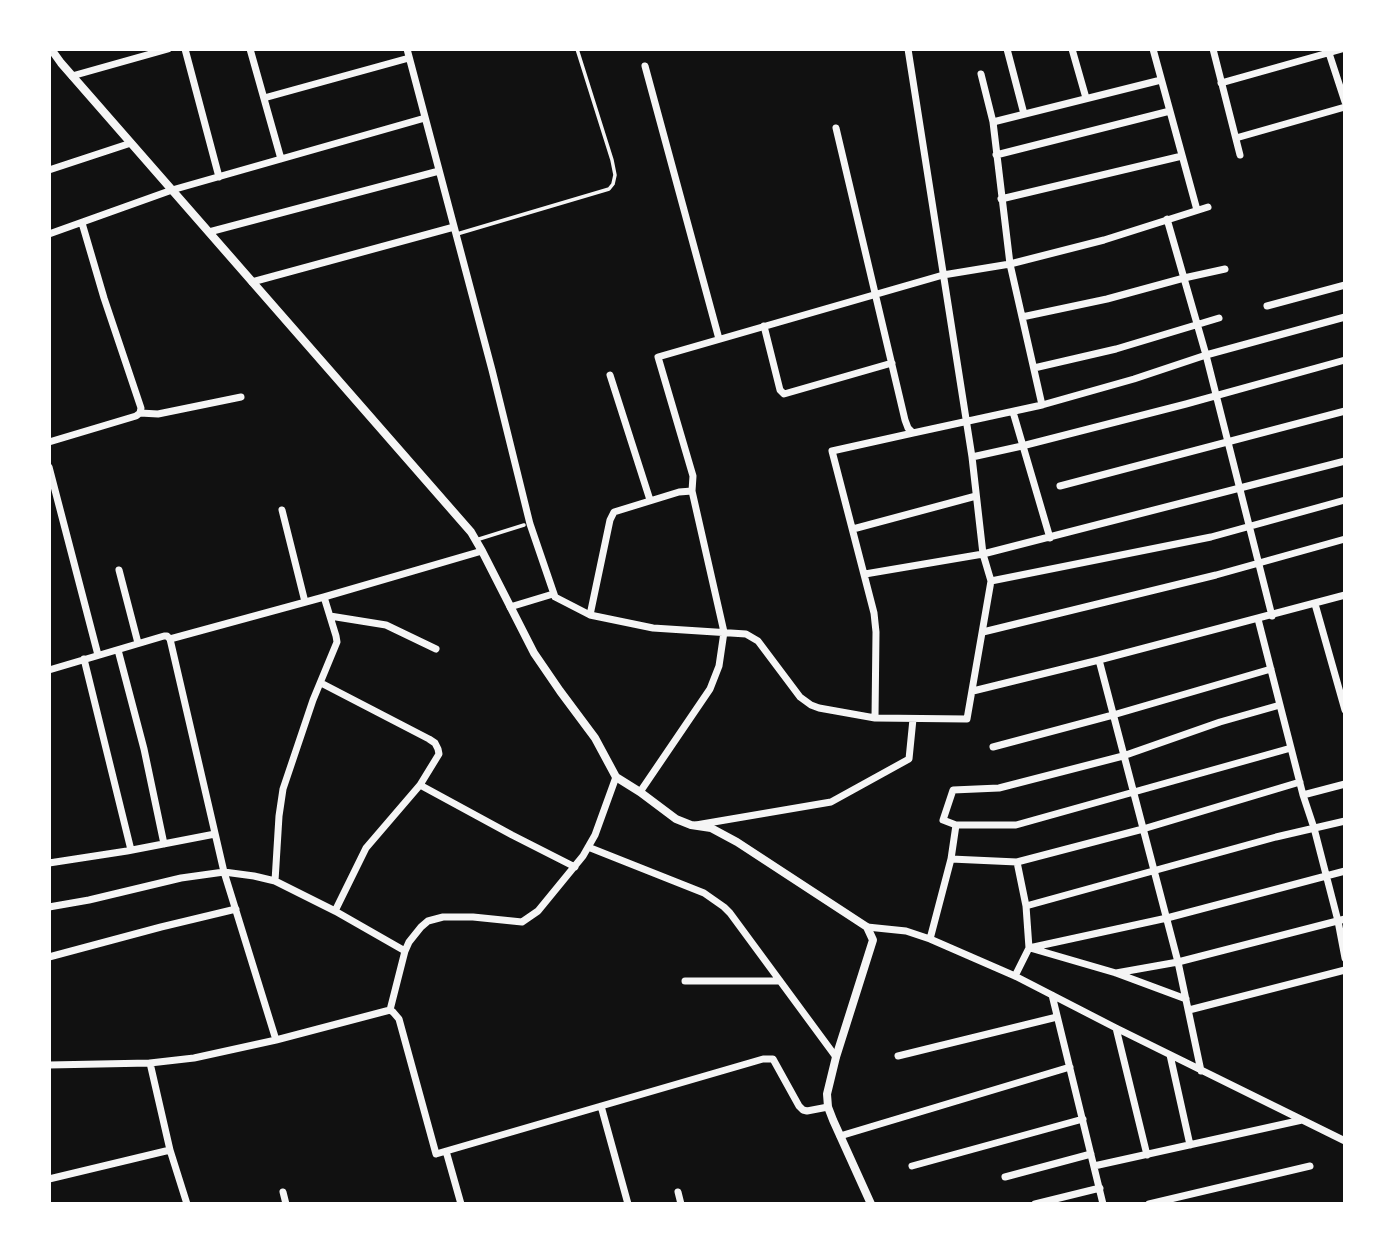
<!DOCTYPE html>
<html>
<head>
<meta charset="utf-8">
<style>
	body { margin:0 }
	#map { position:relative; width:1394px; height:1253px; overflow:hidden; background:#111; font-family:Arial,sans-serif }
	canvas { display:block }
	.frame { position:absolute; inset:0; border:51px solid #fff; pointer-events:none }
</style>
</head>
<body>
<div id="map">
<canvas width="1394" height="1253"></canvas>
<div class="frame"></div>
</div>
<script>
const g = document.querySelector('canvas').getContext('2d');
g.lineJoin = 'round';
const poly = rows => new Path2D(rows.map(r => 'M' + r).join(''));
function stroke(path, color, width, dash) { g.strokeStyle = color; g.lineWidth = width; g.lineCap = dash ? 'butt' : 'round'; g.setLineDash(dash || []); g.stroke(path); }
const service = poly([
	[457,234,609,189,613,184,615,175,612,160,577,49],
	[476,540,524,525]
]);
const minor = poly([
	[185,49,219,177],
	[250,49,281,159],
	[407,49,492,370,530,524,555,597,590,615,653,628,746,634,758,641,800,697,811,705,819,708,875,718,967,719,991,581,983,554,972,457,908,49],
	[1007,49,1024,114],
	[1072,49,1086,98],
	[1153,49,1197,210],
	[1213,49,1240,155],
	[1328,50,1345,102],
	[645,66,719,339],
	[981,74,993,122,1010,264,1042,405],
	[72,76,168,49],
	[1221,83,1342,49],
	[264,98,409,58],
	[993,122,1161,80],
	[836,128,905,420,908,428,913,433,1042,405,1134,379,1206,355,1345,317],
	[1236,138,1345,107],
	[996,155,1170,111],
	[49,170,131,143],
	[1001,199,1182,156],
	[1167,219,1206,355,1272,616],
	[209,232,439,171],
	[49,234,172,190,425,118],
	[252,282,454,227],
	[1267,306,1345,285],
	[1022,317,1107,299,1184,278,1225,269],
	[764,326,780,390,784,394,892,363],
	[1034,368,1116,349,1219,318],
	[610,375,650,500],
	[1013,412,1050,538],
	[140,413,158,414,241,397],
	[49,442,136,416,140,413,141,408,104,298,82,223],
	[972,457,1022,446,1186,404,1345,360],
	[49,467,98,655],
	[1060,486,1345,411],
	[282,510,305,602],
	[853,529,976,496],
	[119,570,138,643],
	[865,574,983,554,1345,461],
	[991,581,1211,537,1345,500],
	[1315,604,1345,710],
	[510,607,553,594],
	[590,615,610,520,614,512,679,492,692,491],
	[330,616,386,625,436,649],
	[1258,619,1303,795,1314,828,1338,921,1345,958],
	[983,632,1216,575,1345,539],
	[170,639,224,872,276,1040],
	[118,650,144,749,164,844],
	[84,659,131,850],
	[1099,660,1178,962,1201,1071],
	[49,670,164,636,167,636,170,639,324,597,482,551],
	[321,683,429,739,435,743,438,749,439,754,420,785,366,848,335,911],
	[973,691,1099,660,1345,595],
	[875,718,876,632,874,613,832,451,913,433],
	[993,747,1113,715,1271,669],
	[420,785,512,835,575,867],
	[640,792,710,689,719,666,724,632,692,491,693,476,658,357,943,275,1010,264,1104,240,1208,207],
	[1303,795,1345,784],
	[696,825,831,802,909,759,913,719],
	[956,825,1016,825,1291,748],
	[588,847,704,893,724,907,730,913,836,1057],
	[951,859,1017,862,1143,829,1300,782],
	[49,863,127,851,215,834],
	[275,881,279,816,283,789,313,700,337,642,336,636,324,597],
	[1026,906,1276,837,1345,821],
	[49,907,89,900,181,878,224,872,254,876,275,881,335,911,405,951],
	[867,927,906,931,930,939,1015,976,1116,1028,1345,1141],
	[930,939,951,859,956,825,943,820,953,790,999,788,1123,756,1220,722,1280,705],
	[1029,948,1167,918,1345,871],
	[1030,948,1116,973,1186,999],
	[49,957,161,927,236,909],
	[1116,973,1178,962,1345,919],
	[1015,976,1029,948,1026,906,1017,862],
	[685,981,780,981],
	[1052,995,1103,1204],
	[390,1010,393,1012,399,1019,436,1154,763,1059,773,1059,799,1106,803,1110,807,1111,828,1107],
	[390,1010,405,951,409,942,421,927,428,921,443,917,473,917,522,922,538,911,583,856,595,835,616,777],
	[1189,1010,1345,970],
	[1116,1028,1147,1155],
	[1170,1055,1190,1145],
	[898,1056,1057,1017],
	[150,1063,170,1150],
	[49,1065,150,1063,194,1058,276,1040,390,1010],
	[601,1106,628,1204],
	[840,1136,1070,1067],
	[446,1151,461,1204],
	[912,1166,1083,1119],
	[1094,1166,1302,1120],
	[1005,1177,1091,1154],
	[49,1179,170,1150,187,1204],
	[283,1192,286,1204],
	[678,1192,681,1204],
	[1035,1204,1100,1188],
	[1149,1204,1310,1166]
]);
const tertiary = poly([
	[51,49,61,63,471,532,482,551,534,653,560,691,595,738,616,777,640,792,676,819,691,825,711,828,737,842,867,927,873,940,836,1057,827,1094,828,1107,833,1120,871,1204]
]);
stroke(service, '#f5f5f5', 3.5);
stroke(minor, '#f5f5f5', 7);
stroke(tertiary, '#f5f5f5', 8);
</script>
</body>
</html>
